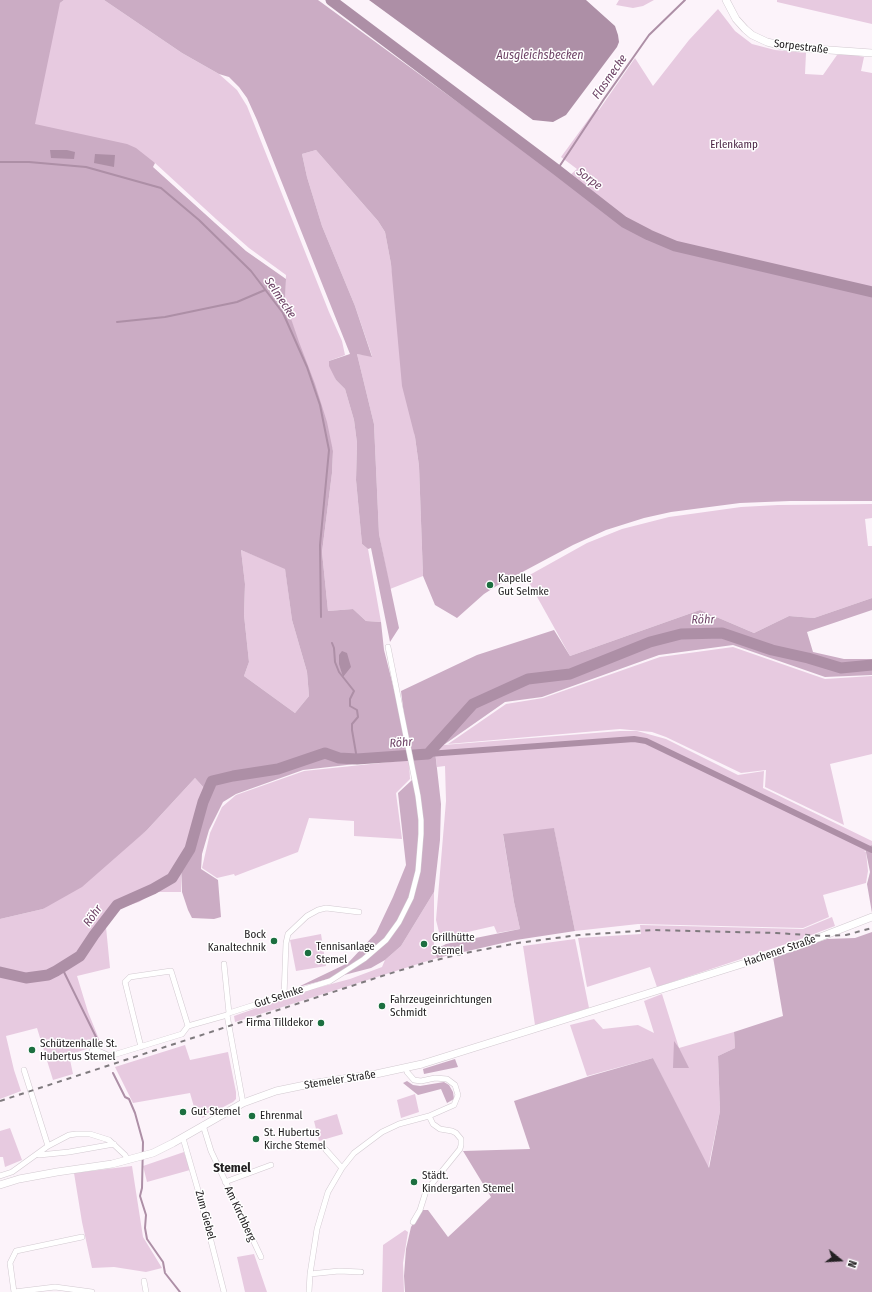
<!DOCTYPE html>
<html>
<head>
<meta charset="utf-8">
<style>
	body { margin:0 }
	#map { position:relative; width:872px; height:1292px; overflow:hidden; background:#fcf3fa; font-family:"Fira Sans Condensed",sans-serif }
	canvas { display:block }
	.north { position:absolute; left:820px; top:1240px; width:40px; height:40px; -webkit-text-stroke:3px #fff; paint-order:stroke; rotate:108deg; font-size:11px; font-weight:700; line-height:16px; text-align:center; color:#242123 }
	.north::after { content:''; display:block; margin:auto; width:14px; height:18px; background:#242123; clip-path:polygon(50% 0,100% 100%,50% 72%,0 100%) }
</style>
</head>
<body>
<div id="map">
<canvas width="872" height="1292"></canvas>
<div class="north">N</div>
</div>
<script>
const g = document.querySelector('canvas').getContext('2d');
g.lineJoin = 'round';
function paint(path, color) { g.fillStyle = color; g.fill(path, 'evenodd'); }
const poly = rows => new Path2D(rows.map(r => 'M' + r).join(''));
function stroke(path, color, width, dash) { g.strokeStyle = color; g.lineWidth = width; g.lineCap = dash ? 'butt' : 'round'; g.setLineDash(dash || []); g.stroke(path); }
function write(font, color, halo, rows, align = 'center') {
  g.font = font + ' "Fira Sans Condensed",sans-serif'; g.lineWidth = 3; g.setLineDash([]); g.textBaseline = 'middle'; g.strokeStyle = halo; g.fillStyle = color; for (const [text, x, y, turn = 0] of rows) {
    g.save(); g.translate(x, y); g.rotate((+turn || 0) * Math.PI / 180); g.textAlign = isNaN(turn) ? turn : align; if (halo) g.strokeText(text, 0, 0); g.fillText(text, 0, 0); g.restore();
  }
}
const green = poly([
	[64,0,104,0,182,53,219,74,237,90,247,106,329,312,342,341,345,355,329,361,336,380,345,389,354,420,357,443,356,480,362,544,368,549,381,622,366,621,353,609,328,611,322,552,332,473,333,451,285,301,286,275,249,248,216,219,155,163,0,117,60,3],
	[619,0,654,0,643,6,633,8,616,5],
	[777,0,872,0,872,24,777,2],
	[718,9,735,31,752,44,775,50,806,53,805,74,823,75,837,55,844,53,864,57,861,71,872,73,872,291,676,244,650,233,625,220,569,176,577,169,561,157,596,109,599,110,635,58,653,86,689,40],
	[316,150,378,221,385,232,391,264,419,466,423,576,390,589,379,534,374,424,357,354,372,356,355,306,322,226,307,177,302,154],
	[872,504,872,518,865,519,868,546,872,546,872,598,814,618,789,616,754,633,700,610,570,656,526,577,587,543,622,529,669,517,741,507,778,505],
	[241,550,285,568,292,620,307,672,309,696,295,713,244,676,249,662,244,615,245,584],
	[733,647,825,679,872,676,872,754,830,764,844,825,765,787,766,770,741,773,666,737,652,732,620,729,448,744,506,704,543,698,660,657],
	[620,731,637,731,666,739,738,775,764,771,763,788,872,841,872,845,865,847,866,851,864,851,866,852,868,871,866,883,823,895,829,917,803,928,638,924,575,931,554,829,503,835,514,902,520,929,497,933,494,926,446,937,439,932,436,920,446,801,445,766,437,767,435,751,443,745],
	[409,760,410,779,396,793,402,839,354,836,354,821,309,818,298,852,235,876,234,874,217,878,202,868,210,833,222,807,236,795,304,771],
	[195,778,205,789,181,866,181,892,156,892,139,902,120,908,106,927,110,968,77,976,88,1012,101,1044,69,1055,73,1074,53,1080,37,1028,6,1036,14,1070,21,1091,0,1099,0,919,43,909,147,830],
	[434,892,434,950,437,958,235,1022,234,1016,305,991,350,979,382,967,385,960,401,946],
	[832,917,835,926,798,940,657,987,650,967,587,987,578,938,641,934,640,925,803,929],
	[321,934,326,966,296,971,290,940],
	[575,939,589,1008,535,1025,523,946],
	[662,994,679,1048,734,1032,735,1048,718,1056,720,1111,708,1169,653,1058,587,1076,570,1025,594,1019,603,1029,638,1025,654,1033,644,1001],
	[185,1045,190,1060,228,1052,236,1092,236,1099,233,1102,202,1118,199,1108,194,1107,190,1093,133,1103,115,1067],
	[415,1094,419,1112,401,1118,397,1100],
	[337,1114,343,1134,319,1141,314,1121],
	[10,1128,22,1160,5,1167,3,1157,0,1157,0,1131],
	[184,1152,190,1170,147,1182,143,1166],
	[132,1166,143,1237,162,1268,146,1272,114,1267,92,1268,82,1222,74,1173],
	[405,1230,408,1232,403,1263,404,1292,382,1292,383,1245],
	[254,1254,267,1292,245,1292,237,1257]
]);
const forest = poly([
	[0,0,64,0,60,3,35,124,127,144,136,148,155,163,153,167,246,251,286,279,285,301,299,342,315,384,327,422,333,451,332,473,322,552,328,611,353,609,366,621,381,622,384,650,397,701,408,758,303,770,236,794,223,802,209,830,202,854,201,869,218,880,221,917,214,919,192,918,188,910,182,892,181,866,205,789,195,778,147,830,82,887,43,909,0,919],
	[241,550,285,569,292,620,307,672,309,696,295,713,244,676,249,662,244,615,245,584],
	[104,0,318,0,623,223,648,237,675,248,872,293,872,501,790,501,740,503,671,512,644,518,606,530,573,545,498,585,484,594,457,618,435,605,423,576,419,466,415,437,402,386,391,264,385,232,378,221,316,150,302,154,307,177,322,226,355,306,372,357,357,354,374,424,379,534,399,628,390,642,371,548,368,549,362,544,356,480,357,443,354,420,345,389,336,380,329,366,329,361,350,354,257,120,247,98,239,87,229,77,219,74,182,53],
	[872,598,872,610,807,632,813,652,844,659,872,659,872,675,825,677,733,645,659,655,542,697,505,702,435,751,441,804,440,840,434,892,401,946,385,960,371,968,298,987,348,963,376,933,393,897,406,865,398,793,412,780,401,691,477,655,554,630,570,656,700,610,754,633,789,616,814,618],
	[554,828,575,931,516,940,437,958,434,950,446,944,520,929,514,902,503,834],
	[872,845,872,913,867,884,870,872,865,847],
	[872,932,872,1292,405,1292,404,1276,406,1249,411,1227,422,1210,428,1210,448,1237,491,1197,463,1151,530,1149,514,1101,590,1076,653,1058,709,1168,720,1111,718,1056,735,1048,734,1032,783,1016,773,957,827,939,855,938],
	[674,1041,679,1048,689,1068,673,1068],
	[455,1059,458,1067,424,1074,423,1069],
	[407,1081,413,1085,420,1086,444,1082,449,1085,453,1092,454,1099,447,1103,441,1089,418,1095,403,1083]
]);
const water = poly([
	[369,0,586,0,615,26,618,35,619,42,617,47,566,115,553,122,533,120],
	[50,150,67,150,75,152,74,159,51,158],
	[95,154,115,155,114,167,94,163],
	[342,651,347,653,351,667,343,677,339,664,339,655]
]);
const stream = poly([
	[0,162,29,162,86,167,161,188,199,220,251,271,283,313,307,367,320,405,329,450,320,545,321,617],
	[557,170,604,99,649,35,685,0],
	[117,322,165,317,237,302,265,290],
	[332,643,334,648,335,662,339,672,354,691,350,699,350,706,357,710,358,717,352,724,352,730,357,759],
	[62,968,99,1043],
	[113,1073,125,1097,129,1099,135,1113,143,1142,142,1188,140,1196,146,1215,145,1228,147,1239,163,1262,165,1273,180,1292]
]);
const canal = poly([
	[428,754,634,739,646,741,872,850]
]);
const river = poly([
	[331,0,557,170,624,222,649,235,675,246,872,292],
	[0,972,26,978,48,975,56,971,80,956,94,935,117,905,153,889,172,878,190,849,203,802,212,781,233,776,278,769,325,753,339,758,357,759,428,754,473,704,528,679,570,674,650,642,681,634,722,633,772,650,808,658,841,668,872,665]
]);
const street = poly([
	[224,964,229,1013,227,1015,243,1103],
	[284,996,286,943,288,934,307,916,318,910,326,908,359,912],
	[229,1013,330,981,364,959,386,940,399,922,411,898,418,871,421,834,421,820,418,796,388,647],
	[141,1047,125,982,130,977,171,971,188,1026],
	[92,1051,96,1050,110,1056,182,1034,188,1026,227,1015],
	[406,1068,407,1072,414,1080,421,1081,435,1078,447,1079,455,1085,458,1095,454,1105,429,1116,433,1124,440,1129,452,1131,456,1133,461,1139,461,1145,460,1149,426,1191,420,1210,413,1222],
	[24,1070,48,1146],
	[203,1125,211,1151,261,1257],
	[183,1138,198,1190,224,1292],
	[326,1150,342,1168],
	[39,1155,69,1152,114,1144],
	[0,1176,12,1172,48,1146,69,1135,76,1134,90,1134,109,1140,125,1155,128,1160],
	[225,1182,271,1165],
	[310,1274,339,1271,361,1272],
	[144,1281,146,1292],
	[14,1292,10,1263,16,1251,82,1237],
	[14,1292,55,1287,92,1292],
	[309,1292,310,1274,317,1229,328,1192,342,1168,354,1153,382,1132,399,1124,429,1116]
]);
const secondary = poly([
	[726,0,736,19,745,29,752,35,767,42,787,47,872,53],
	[0,1185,19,1179,57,1172,112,1164,153,1153,173,1143,243,1103,276,1091,310,1084,376,1074,422,1064,758,959,800,945,872,917]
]);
const rail = poly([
	[0,1101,382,976,424,963,465,953,518,943,579,935,653,930,776,933,824,936,846,935,872,928]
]);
const markers = [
	[490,585,4,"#1c6f40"],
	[274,941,4,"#1c6f40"],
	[424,944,4,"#1c6f40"],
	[308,953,4,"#1c6f40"],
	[382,1006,4,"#1c6f40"],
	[321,1023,4,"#1c6f40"],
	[32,1050,4,"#1c6f40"],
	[183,1112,4,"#1c6f40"],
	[252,1116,4,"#1c6f40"],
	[256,1139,4,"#1c6f40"],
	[414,1182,4,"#1c6f40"]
];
const streetNames = [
	["Sorpestraße",801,47,7],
	["Hachener Straße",780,951,-19],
	["Gut Selmke",279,997,-18],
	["Stemeler Straße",340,1080,-9],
	["Am Kirchberg",240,1214,65],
	["Zum Giebel",205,1215,75]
];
const parkNames = [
	["Erlenkamp",734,145]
];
const poiNames = [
	["Kapelle",498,579],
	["Gut Selmke",498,592],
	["Bock",266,935,"right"],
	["Kanaltechnik",266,948,"right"],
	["Grillhütte",432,938],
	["Stemel",432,951],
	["Tennisanlage",316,947],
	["Stemel",316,960],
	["Fahrzeugeinrichtungen",390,1000],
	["Schmidt",390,1013],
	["Firma Tilldekor",313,1023,"right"],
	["Schützenhalle St.",40,1044],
	["Hubertus Stemel",40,1057],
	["Gut Stemel",191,1112],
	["Ehrenmal",260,1116],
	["St. Hubertus",264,1133],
	["Kirche Stemel",264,1146],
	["Städt.",422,1176],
	["Kindergarten Stemel",422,1189]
];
const waterNames = [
	["Ausgleichsbecken",540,56],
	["Flasmecke",610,77,-55],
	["Sorpe",589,179,37],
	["Selmecke",280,298,56],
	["Röhr",703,620,-1],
	["Röhr",401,743,-4],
	["Röhr",93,916,-54]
];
const quarterNames = [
	["Stemel",232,1168]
];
paint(green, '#e7cae0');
paint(forest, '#cbacc4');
paint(water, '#ad8fa6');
stroke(stream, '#ad8fa6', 2);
stroke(canal, '#ad8fa6', 6);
stroke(river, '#ad8fa6', 11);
stroke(street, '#d2c9d0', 6);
stroke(secondary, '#d2c9d0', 8);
stroke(street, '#fff', 5);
stroke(secondary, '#fff', 7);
stroke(rail, '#7f7a7e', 2, [5, 5]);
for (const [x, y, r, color] of markers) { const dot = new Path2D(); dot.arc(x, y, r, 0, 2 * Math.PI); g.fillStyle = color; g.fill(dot); stroke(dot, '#fff', 1.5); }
write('11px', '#242123', '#fff', streetNames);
write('11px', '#461e3f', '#fff', parkNames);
write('11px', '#242123', '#fff', poiNames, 'left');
write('italic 12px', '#6e4366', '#fff', waterNames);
write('bold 13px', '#242123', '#fff', quarterNames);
</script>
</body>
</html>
